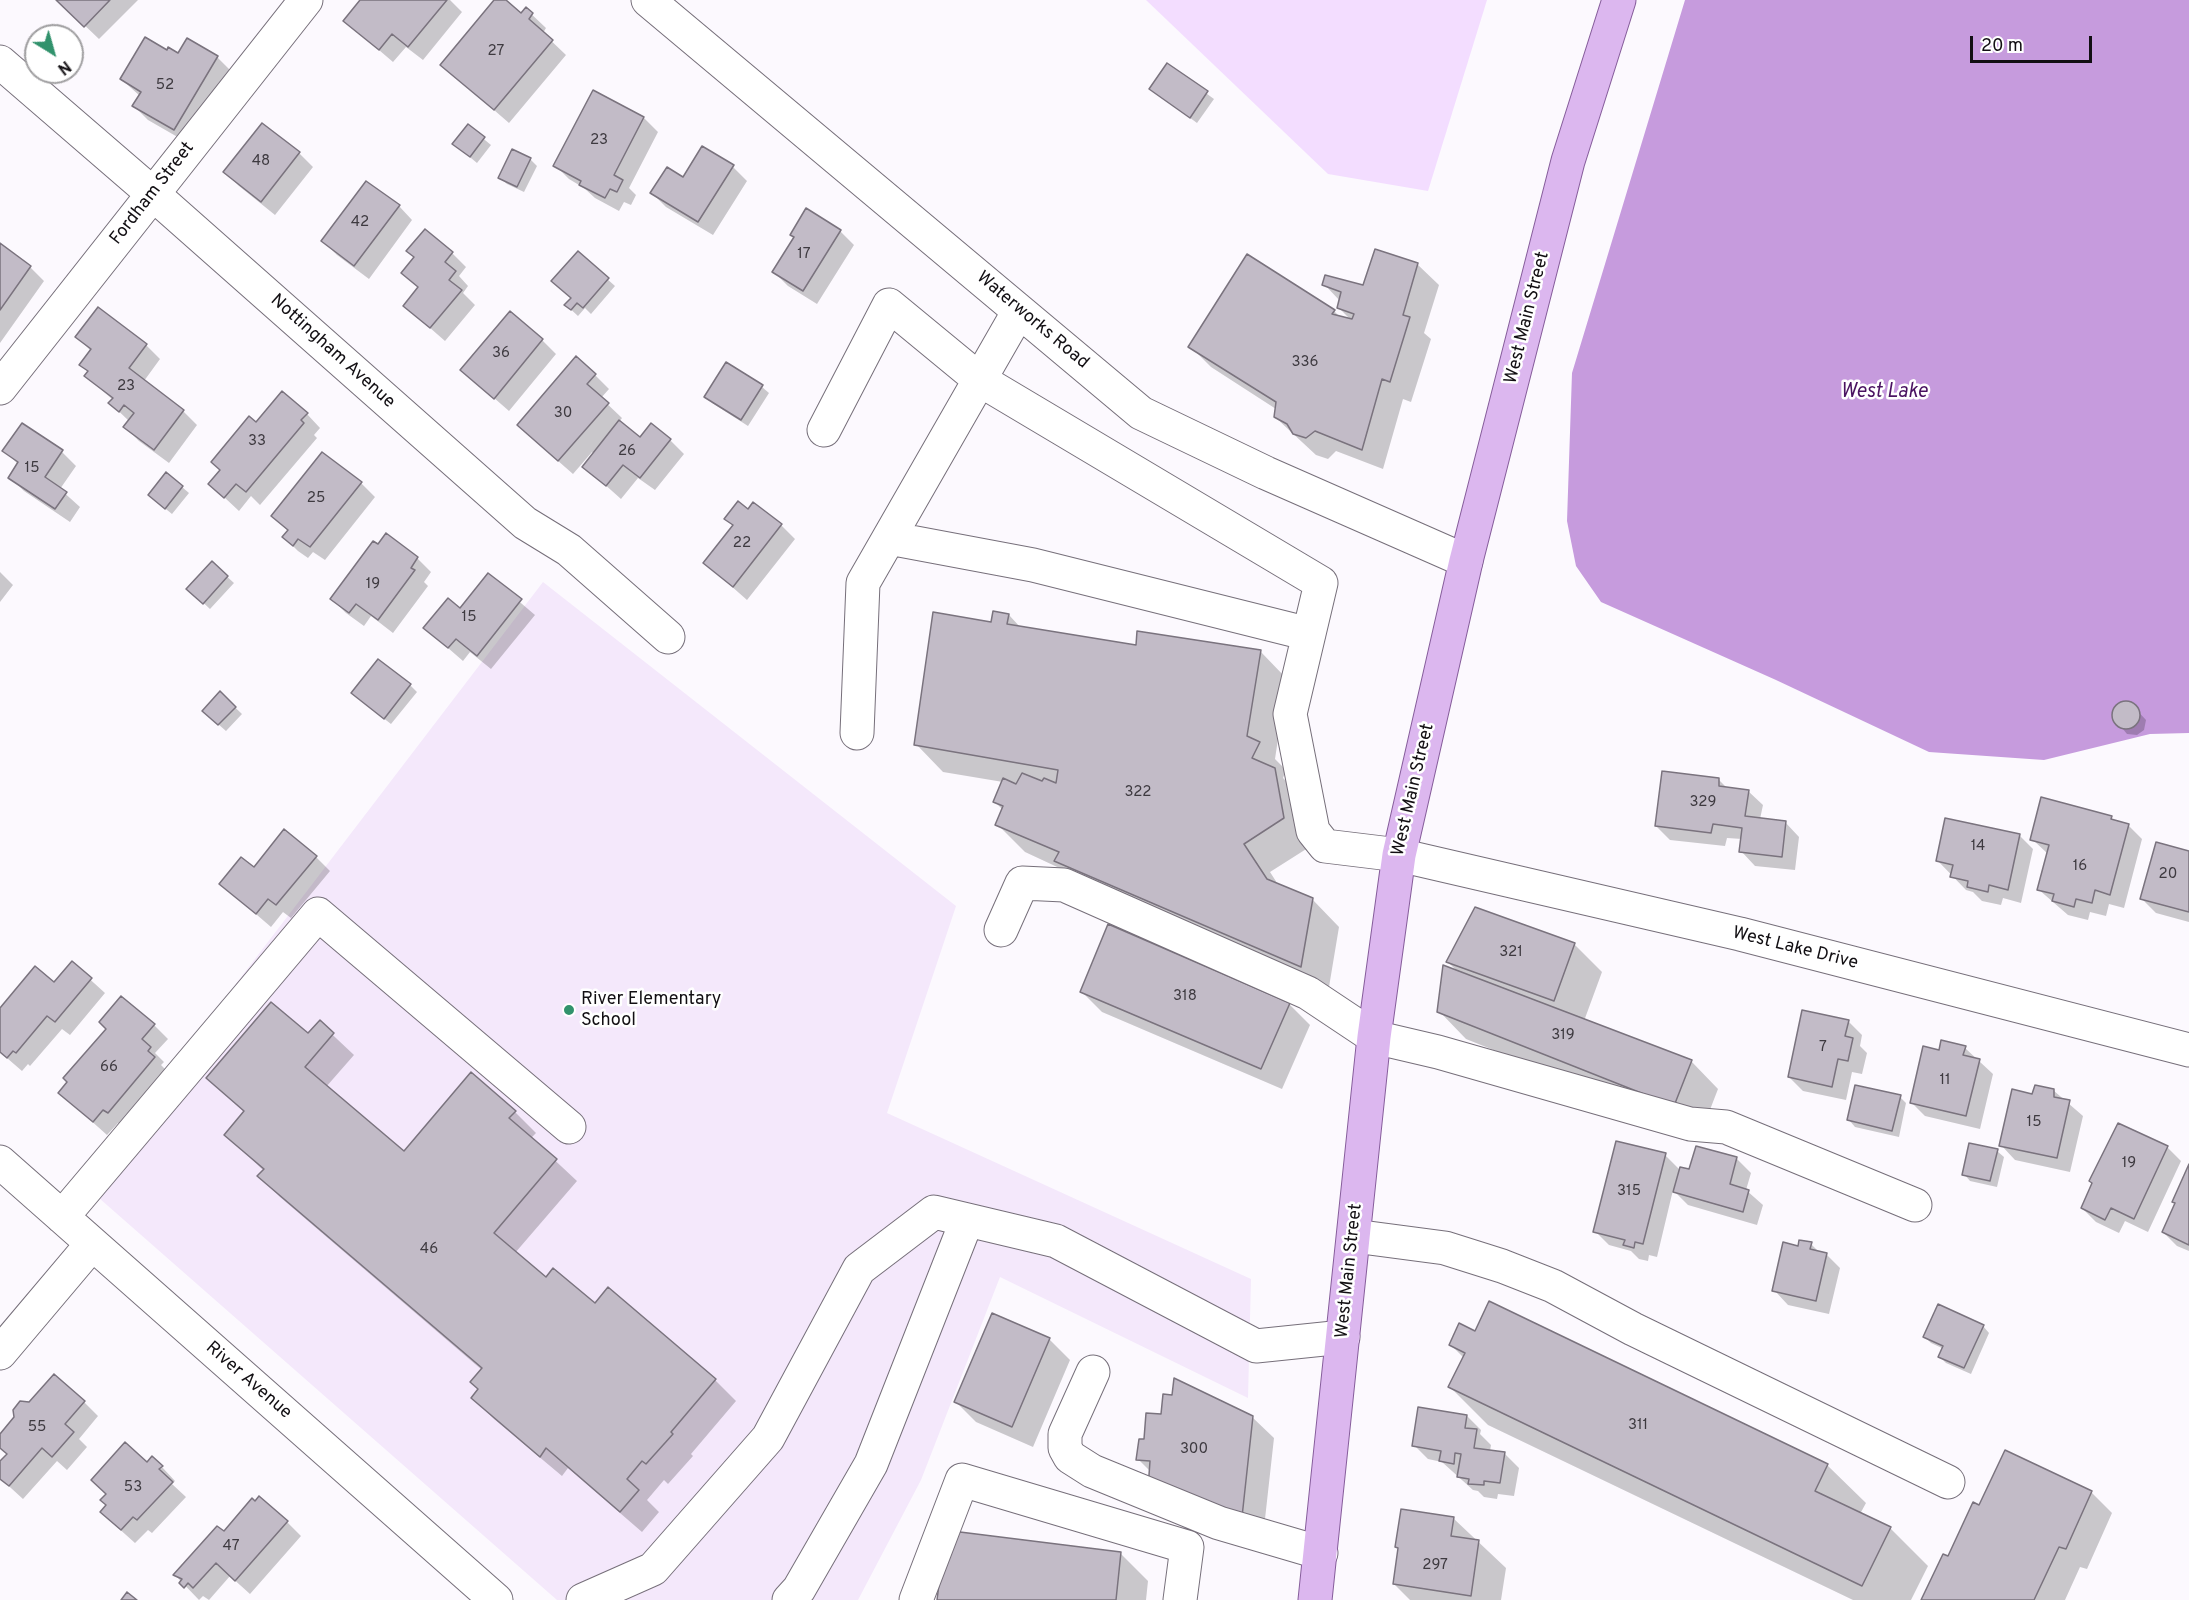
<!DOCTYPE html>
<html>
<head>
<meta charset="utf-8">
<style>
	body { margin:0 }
	#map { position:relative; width:2189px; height:1600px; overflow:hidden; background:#fcf9fe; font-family:Overpass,sans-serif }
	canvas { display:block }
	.north { position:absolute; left:24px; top:24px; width:60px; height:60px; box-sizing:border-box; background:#fff; border:2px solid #a09fa1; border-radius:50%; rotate:143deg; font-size:16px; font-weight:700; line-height:24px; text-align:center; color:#120f13 }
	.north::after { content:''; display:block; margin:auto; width:21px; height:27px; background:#31926c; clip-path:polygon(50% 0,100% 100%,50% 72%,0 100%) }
	.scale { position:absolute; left:1970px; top:36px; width:122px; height:27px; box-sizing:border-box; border:3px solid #120f13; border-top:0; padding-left:8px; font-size:18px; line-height:21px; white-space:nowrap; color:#120f13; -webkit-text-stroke:4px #fff; paint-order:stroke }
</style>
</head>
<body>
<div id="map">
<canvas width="2189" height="1600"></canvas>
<div class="north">N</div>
<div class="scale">20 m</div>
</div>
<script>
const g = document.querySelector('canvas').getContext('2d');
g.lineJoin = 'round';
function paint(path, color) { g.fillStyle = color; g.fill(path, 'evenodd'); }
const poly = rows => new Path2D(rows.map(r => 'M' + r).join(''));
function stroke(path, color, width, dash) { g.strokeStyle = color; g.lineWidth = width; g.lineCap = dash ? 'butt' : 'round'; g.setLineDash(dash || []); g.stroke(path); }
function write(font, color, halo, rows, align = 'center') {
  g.font = font + ' Overpass,sans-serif'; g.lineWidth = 5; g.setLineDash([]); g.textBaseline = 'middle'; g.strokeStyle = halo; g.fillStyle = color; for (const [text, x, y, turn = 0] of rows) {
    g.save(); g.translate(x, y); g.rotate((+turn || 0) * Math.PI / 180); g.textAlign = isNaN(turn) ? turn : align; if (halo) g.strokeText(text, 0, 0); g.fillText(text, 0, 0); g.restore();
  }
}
const built = poly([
	[543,582,956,906,887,1113,1251,1279,1248,1398,1000,1277,921,1480,858,1600,557,1600,83,1184]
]);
const green = poly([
	[1146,0,1487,0,1428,191,1328,174]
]);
const water = poly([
	[1685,0,2189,0,2189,733,2150,734,2044,760,1929,752,1776,680,1601,602,1576,566,1567,521,1572,373]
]);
const shadow = poly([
	[58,0,138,0,99,39],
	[362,0,450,0,462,12,423,60,406,47,393,62,345,21],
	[496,0,504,0,521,15,526,9,546,28,543,33,566,55,509,123,442,65],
	[167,52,178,55,217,57,231,71,188,143,148,120,134,106,140,96,121,79],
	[1167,65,1214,99,1197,123,1151,89],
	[594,92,644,118,658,132,629,188,636,195,631,205,624,202,619,211,595,198,584,188,569,179,555,165],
	[468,126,491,145,477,163,454,144],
	[299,153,313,167,275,215,239,186,225,172],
	[530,159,537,166,524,192,507,184,500,178],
	[733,167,747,181,713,235,666,207,652,193,684,179],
	[399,206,412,220,369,279,337,255,323,241],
	[840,231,854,245,817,304,788,286,774,272],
	[0,245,30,267,44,281,0,343],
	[452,253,466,267,459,276,468,286,463,293,475,305,445,341,405,306,419,288,403,273],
	[578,253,615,286,591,314,585,308,578,316,566,305,572,298],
	[1247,256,1334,311,1341,318,1351,320,1339,308,1340,301,1324,284,1364,287,1417,264,1439,285,1424,333,1431,339,1411,402,1403,399,1383,469,1336,451,1328,459,1316,455,1275,417,1276,409,1211,367,1190,346],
	[77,337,146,345,160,359,144,381,183,411,197,425,169,463,139,441,125,427,129,421,110,403,113,400,86,376,89,373,81,365,91,351],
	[542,340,556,354,509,411,462,370],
	[727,364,762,387,769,393,748,426,712,403,706,396],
	[595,375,609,389,601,398,622,418,619,422,640,439,670,440,684,454,655,490,638,478,621,499,584,466,594,454,592,452,573,474,533,439],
	[307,414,320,428,314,435,317,438,260,505,251,496,239,511,210,484,257,424],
	[4,451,62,452,76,466,60,489,80,507,70,522,24,491,10,477,18,464],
	[361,483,375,497,325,560,313,552,308,558,298,551,284,537,289,532,273,516],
	[182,487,189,493,172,514,156,501],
	[754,504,781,525,795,539,747,600,705,563,734,527,726,519,748,511],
	[417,558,431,572,424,582,428,586,393,633,371,616,364,626,346,613,332,599],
	[212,563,234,583,210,609,195,595],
	[0,572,13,585,0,602],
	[488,575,535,615,491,669,470,652,463,661,425,628,460,610],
	[1009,615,1021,628,1137,647,1260,651,1287,679,1275,759,1286,770,1283,778,1302,797,1311,846,1270,872,1279,886,1312,899,1339,927,1328,993,1025,852,997,824,1003,810,995,802,1003,782,943,772,916,744,992,624],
	[410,685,417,692,391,724,360,700],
	[220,693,242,714,226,731,210,717],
	[2128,702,2132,705,2146,720,2144,730,2137,735,2127,734,2114,718,2115,709,2123,703],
	[1719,780,1727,788,1748,791,1763,805,1760,819,1785,822,1799,837,1795,870,1755,866,1741,851,1742,839,1727,838,1725,846,1670,840,1656,826],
	[2111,818,2114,821,2128,825,2142,839,2124,908,2109,904,2106,916,2090,912,2088,920,2068,915,2038,889,2048,854,2032,839],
	[2019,835,2033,849,2021,903,2003,898,2001,905,1982,901,1973,892,1966,890,1937,860],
	[2189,852,2189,922,2156,913,2142,899],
	[316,857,330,871,291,918,283,912,271,927,221,884,254,869],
	[1475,909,1575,945,1602,972,1584,1021,1691,1061,1718,1089,1701,1133,1466,1039,1439,1011,1458,972,1448,962],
	[72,963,105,993,70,1035,62,1029,30,1066,28,1064,22,1071,0,1052,0,1011,54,985],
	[1081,991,1289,1004,1310,1025,1282,1089,1102,1012],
	[1848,1021,1862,1035,1860,1046,1867,1053,1862,1074,1852,1072,1846,1100,1803,1091,1789,1077],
	[320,1023,354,1055,326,1087,404,1154,515,1112,536,1133,531,1138,577,1181,515,1253,546,1279,595,1305,715,1380,736,1401,691,1454,693,1456,668,1484,664,1480,647,1500,659,1512,642,1532,568,1468,562,1476,494,1419,473,1398,480,1390,482,1370,280,1197,259,1176,264,1171,226,1135,245,1113,208,1078,308,1035],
	[154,1025,168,1039,155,1053,164,1062,161,1065,168,1072,122,1126,118,1123,107,1135,60,1093],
	[1965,1048,1993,1074,1980,1129,1925,1116,1911,1102,1940,1051],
	[2053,1090,2083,1116,2070,1172,2015,1160,2001,1145,2034,1096],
	[1900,1097,1906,1103,1899,1137,1855,1127,1849,1120],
	[1697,1147,1737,1159,1751,1173,1746,1190,1763,1205,1757,1225,1688,1205,1673,1190,1657,1257,1649,1255,1648,1261,1639,1259,1631,1251,1609,1245,1595,1231,1665,1155,1680,1170,1690,1171],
	[2167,1147,2181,1161,2148,1232,2125,1221,2119,1233,2096,1222,2082,1208,2094,1184],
	[1997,1151,2004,1157,1997,1187,1970,1181,1964,1174],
	[2189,1168,2189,1251,2177,1246,2163,1232,2176,1204,2173,1201],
	[1811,1244,1820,1253,1826,1254,1840,1268,1829,1314,1788,1305,1774,1290,1799,1248],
	[1983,1326,1989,1333,1971,1374,1946,1363,1940,1357,1944,1349,1931,1343,1925,1337],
	[1476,1333,1827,1465,1866,1503,1860,1514,1890,1528,1928,1566,1911,1600,1853,1600,1488,1425,1450,1387,1464,1358,1451,1345],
	[1049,1339,1070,1360,1033,1447,976,1422,955,1401],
	[84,1402,98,1416,79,1439,87,1447,67,1470,57,1461,23,1499,0,1478,0,1464,8,1455,0,1447,0,1436],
	[1162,1416,1252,1417,1274,1438,1263,1537,1151,1472,1138,1459,1145,1441],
	[1467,1416,1481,1430,1480,1434,1491,1445,1490,1451,1505,1454,1519,1468,1514,1496,1498,1494,1497,1499,1484,1497,1478,1491,1473,1490,1442,1462,1428,1459,1414,1445],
	[2005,1452,2091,1492,2112,1513,2087,1569,2080,1567,2065,1600,1923,1600,1980,1507],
	[147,1464,162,1467,175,1481,172,1484,186,1497,152,1533,148,1530,135,1543,116,1526],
	[1453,1518,1506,1568,1501,1600,1410,1600,1394,1584,1400,1550,1396,1547],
	[287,1522,301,1536,250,1594,230,1576,209,1600,203,1596,199,1600,175,1575,224,1533],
	[1121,1554,1148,1581,1146,1600,938,1600]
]);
const building = poly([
	[56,0,110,0,84,27,56,0],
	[360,0,447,0,408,47,392,34,379,50,343,21,360,0],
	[494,0,506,0,521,13,526,7,533,13,529,19,553,40,494,110,440,65,494,0],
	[145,37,167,50,168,47,178,53,187,38,218,56,174,130,132,106,141,92,120,79,145,37],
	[1167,63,1208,91,1190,118,1149,89,1167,63],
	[593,90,644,117,614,175,623,180,617,192,610,189,605,198,579,185,581,181,553,166,593,90],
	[262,123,300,152,261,202,223,172,262,123],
	[468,124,485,137,470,157,452,144,468,124],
	[702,146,734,165,698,222,650,193,667,167,683,177,702,146],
	[512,149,531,158,517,187,498,178,512,149],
	[366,181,400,205,354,266,321,241,366,181],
	[806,208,841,230,803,291,772,272,794,237,790,235,806,208],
	[425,229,453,252,445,262,456,271,449,280,462,290,430,328,403,306,418,287,401,273,414,257,406,251,425,229],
	[0,243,31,266,0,310,0,243],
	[1375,249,1418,263,1403,315,1410,317,1390,382,1382,379,1362,450,1315,431,1306,438,1293,434,1287,424,1274,417,1276,402,1188,347,1247,254,1335,310,1332,314,1352,319,1354,314,1337,308,1341,292,1322,285,1325,275,1363,285,1375,249],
	[578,251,609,278,583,308,577,303,571,310,564,305,571,298,551,281,578,251],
	[98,307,147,344,129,368,184,410,154,450,123,427,134,413,124,405,119,412,108,403,113,398,84,376,88,371,79,365,91,349,75,337,98,307],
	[510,311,543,339,494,399,460,370,510,311],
	[576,356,596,374,587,384,609,403,558,461,517,425,576,356],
	[726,362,763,385,741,420,704,397,726,362],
	[282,391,308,413,301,420,304,423,246,492,236,484,224,498,208,484,220,470,211,462,249,416,256,422,282,391],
	[619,420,640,437,651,423,671,439,640,478,623,465,606,486,582,467,619,420],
	[22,423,63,450,45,477,67,492,55,509,8,478,18,462,2,451,22,423],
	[322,452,362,482,310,547,298,539,293,546,282,537,288,530,271,516,322,452],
	[166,472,183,486,165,509,148,495,166,472],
	[738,501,748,509,753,502,782,524,733,587,703,563,733,525,724,519,738,501],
	[386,533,418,557,411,568,415,570,378,620,356,604,349,613,330,599,373,541,378,544,386,533],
	[212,561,228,576,203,604,186,589,212,561],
	[488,573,522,599,477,656,456,639,448,648,423,628,448,598,460,608,488,573],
	[993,611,1009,614,1007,624,1136,645,1137,631,1261,650,1247,736,1260,742,1252,758,1275,768,1284,818,1244,844,1267,879,1313,898,1301,967,1054,861,1059,852,995,825,1003,806,993,802,1003,778,1016,784,1022,773,1042,781,1044,778,1056,783,1058,770,914,745,933,612,991,622,993,611],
	[378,659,411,684,384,719,351,693,378,659],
	[220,691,236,707,218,725,202,711,220,691],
	'2112 715a14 14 0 1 1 28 0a14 14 0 1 1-28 0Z',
	[1662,771,1719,778,1719,786,1749,790,1745,816,1786,821,1782,857,1739,852,1742,828,1713,824,1711,833,1655,826,1662,771],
	[2041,797,2112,816,2111,819,2129,824,2110,895,2095,890,2092,903,2076,899,2074,907,2052,901,2054,894,2037,890,2049,845,2030,840,2041,797],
	[1945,818,2020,834,2008,890,1989,885,1988,892,1967,887,1968,881,1950,877,1953,865,1936,861,1945,818],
	[284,829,317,856,276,905,268,899,256,914,219,884,241,857,254,867,284,829],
	[2156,842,2189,851,2189,912,2140,899,2156,842],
	[1475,907,1575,943,1554,1001,1446,962,1475,907],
	[1108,924,1290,1003,1261,1069,1080,992,1108,924],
	[72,961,92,978,55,1022,47,1016,16,1053,13,1051,7,1058,0,1052,0,1008,35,966,54,982,72,961],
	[1443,965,1692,1060,1674,1106,1437,1012,1443,965],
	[121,996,155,1024,142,1039,151,1047,148,1051,155,1057,108,1113,103,1110,93,1122,58,1093,67,1082,63,1078,106,1029,99,1022,121,996],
	[271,1002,308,1033,320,1020,334,1033,305,1067,404,1151,471,1072,516,1111,509,1118,557,1159,494,1233,546,1277,553,1268,595,1303,608,1287,716,1379,671,1432,673,1434,646,1464,642,1461,627,1479,639,1490,620,1512,546,1448,540,1457,471,1398,478,1389,470,1382,482,1368,257,1176,264,1169,224,1135,244,1111,206,1078,271,1002],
	[1802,1010,1849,1020,1845,1036,1853,1038,1848,1061,1838,1059,1832,1087,1788,1077,1802,1010],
	[1941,1040,1966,1046,1963,1055,1980,1059,1966,1116,1910,1103,1923,1046,1939,1050,1941,1040],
	[1855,1085,1901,1095,1892,1131,1847,1120,1855,1085],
	[2035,1085,2054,1089,2054,1097,2070,1100,2057,1158,1999,1146,2012,1089,2032,1094,2035,1085],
	[2118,1123,2168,1146,2134,1219,2111,1208,2105,1220,2081,1208,2092,1183,2089,1181,2118,1123],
	[1616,1141,1666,1153,1643,1244,1635,1242,1634,1248,1623,1245,1625,1240,1593,1232,1616,1141],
	[1969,1143,1998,1149,1990,1181,1962,1175,1969,1143],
	[1696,1146,1737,1157,1730,1184,1749,1190,1743,1212,1673,1192,1680,1167,1689,1169,1696,1146],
	[2189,1164,2189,1245,2162,1232,2175,1203,2172,1202,2189,1164],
	[1799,1240,1812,1242,1810,1249,1827,1253,1816,1301,1772,1291,1783,1242,1798,1246,1799,1240],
	[1489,1301,1828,1464,1815,1491,1891,1527,1862,1586,1448,1387,1465,1353,1449,1345,1459,1323,1475,1331,1489,1301],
	[1938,1304,1984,1325,1964,1368,1938,1357,1943,1346,1923,1337,1938,1304],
	[992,1313,1050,1338,1012,1427,954,1402,992,1313],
	[54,1374,85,1401,65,1424,74,1432,52,1457,42,1448,9,1486,0,1479,0,1461,7,1454,0,1448,0,1434,14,1417,13,1410,20,1401,29,1402,54,1374],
	[1174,1378,1253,1416,1242,1517,1148,1489,1150,1461,1136,1460,1139,1439,1144,1439,1146,1413,1161,1414,1163,1394,1172,1395,1174,1378],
	[1418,1407,1467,1415,1465,1428,1477,1429,1474,1448,1505,1452,1500,1483,1484,1481,1484,1485,1468,1484,1469,1479,1457,1477,1461,1454,1455,1453,1454,1464,1439,1461,1441,1451,1412,1446,1418,1407],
	[125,1442,147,1462,152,1456,163,1466,159,1469,173,1482,137,1520,133,1517,121,1530,100,1512,106,1505,100,1500,106,1494,91,1480,125,1442],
	[2005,1450,2092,1491,2066,1549,2059,1547,2034,1600,1921,1600,1943,1554,1948,1556,1973,1502,1979,1505,2005,1450],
	[259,1496,288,1521,235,1581,216,1563,193,1588,188,1583,184,1588,179,1583,182,1579,173,1575,217,1526,224,1531,252,1498,255,1501,259,1496],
	[1401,1509,1454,1517,1451,1536,1479,1540,1471,1596,1393,1584,1398,1548,1395,1547,1401,1509],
	[960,1532,1121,1552,1116,1600,937,1600,944,1544,960,1532],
	[127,1592,137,1600,121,1600,127,1592]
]);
const minor = poly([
	[648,0,1141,413,1266,473,1466,561],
	[0,62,153,194,525,523,569,550,668,637],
	[0,388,306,0],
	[824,430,889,305,980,380,1321,583,1290,714,1313,831,1325,846,1399,855,1740,934,2189,1050],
	[889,538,1033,565,1309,634],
	[857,733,863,583,1019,311],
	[1001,930,1022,883,1064,885,1308,993,1374,1037,1438,1052,1690,1124,1726,1127,1915,1205],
	[0,1162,496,1600],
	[62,1217,318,914,569,1127],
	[1354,1236,1445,1248,1502,1266,1553,1286,1633,1329,1948,1482],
	[0,1353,92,1244],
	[1093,1372,1065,1434,1065,1448,1070,1457,1092,1471,1219,1523,1321,1553],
	[583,1600,653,1569,768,1438,859,1269,934,1212,1056,1241,1256,1346,1343,1337],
	[789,1600,799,1589,871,1464,967,1220],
	[916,1600,962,1480,1187,1547,1180,1600]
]);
const major = poly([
	[1315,1600,1374,1037,1399,855,1466,561,1568,161,1619,0]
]);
const markers = [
	[569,1010,6,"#31926c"]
];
const numberNames = [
	["27",496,52],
	["52",165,86],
	["23",599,141],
	["48",261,162],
	["42",360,223],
	["17",804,255],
	["36",501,354],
	["336",1305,363],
	["23",126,387],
	["30",563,414],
	["33",257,442],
	["26",627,452],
	["15",32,469],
	["25",316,499],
	["22",742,544],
	["19",373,585],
	["15",469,618],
	["322",1138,793],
	["329",1703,803],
	["14",1978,847],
	["16",2080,867],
	["20",2168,875],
	["321",1511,953],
	["318",1185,997],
	["319",1563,1036],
	["7",1823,1048],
	["66",109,1068],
	["11",1945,1081],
	["15",2034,1123],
	["19",2129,1164],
	["315",1629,1192],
	["46",429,1250],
	["311",1638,1426],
	["55",37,1428],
	["300",1194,1450],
	["53",133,1488],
	["47",231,1547],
	["297",1435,1566]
];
const streetNames = [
	["Fordham Street",153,194,-52],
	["West Main Street",1528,318,-76],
	["Waterworks Road",1032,321,40],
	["Nottingham Avenue",332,352,42],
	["West Main Street",1414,790,-77],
	["West Lake Drive",1795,949,14],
	["West Main Street",1350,1271,-84],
	["River Avenue",248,1381,41]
];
const poiNames = [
	["River Elementary",581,1000],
	["School",581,1021]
];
const waterNames = [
	["West Lake",1884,393]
];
paint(built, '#f4e8fb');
paint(green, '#f3ddff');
paint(water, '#c69bdd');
paint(shadow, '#0003');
paint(building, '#c2bbc7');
stroke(building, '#7a737e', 1.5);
stroke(minor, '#766f7a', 35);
stroke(major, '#865d9b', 35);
stroke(minor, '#fff', 33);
stroke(major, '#dcb7ef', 33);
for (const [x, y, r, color] of markers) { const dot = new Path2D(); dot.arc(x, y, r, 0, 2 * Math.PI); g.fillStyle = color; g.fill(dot); stroke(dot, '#fff', 2); }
write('15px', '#3e3a40', null, numberNames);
write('18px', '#120f13', '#fff', streetNames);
write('18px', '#120f13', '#fff', poiNames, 'left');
write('italic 20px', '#4a1361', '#fff', waterNames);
</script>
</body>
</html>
